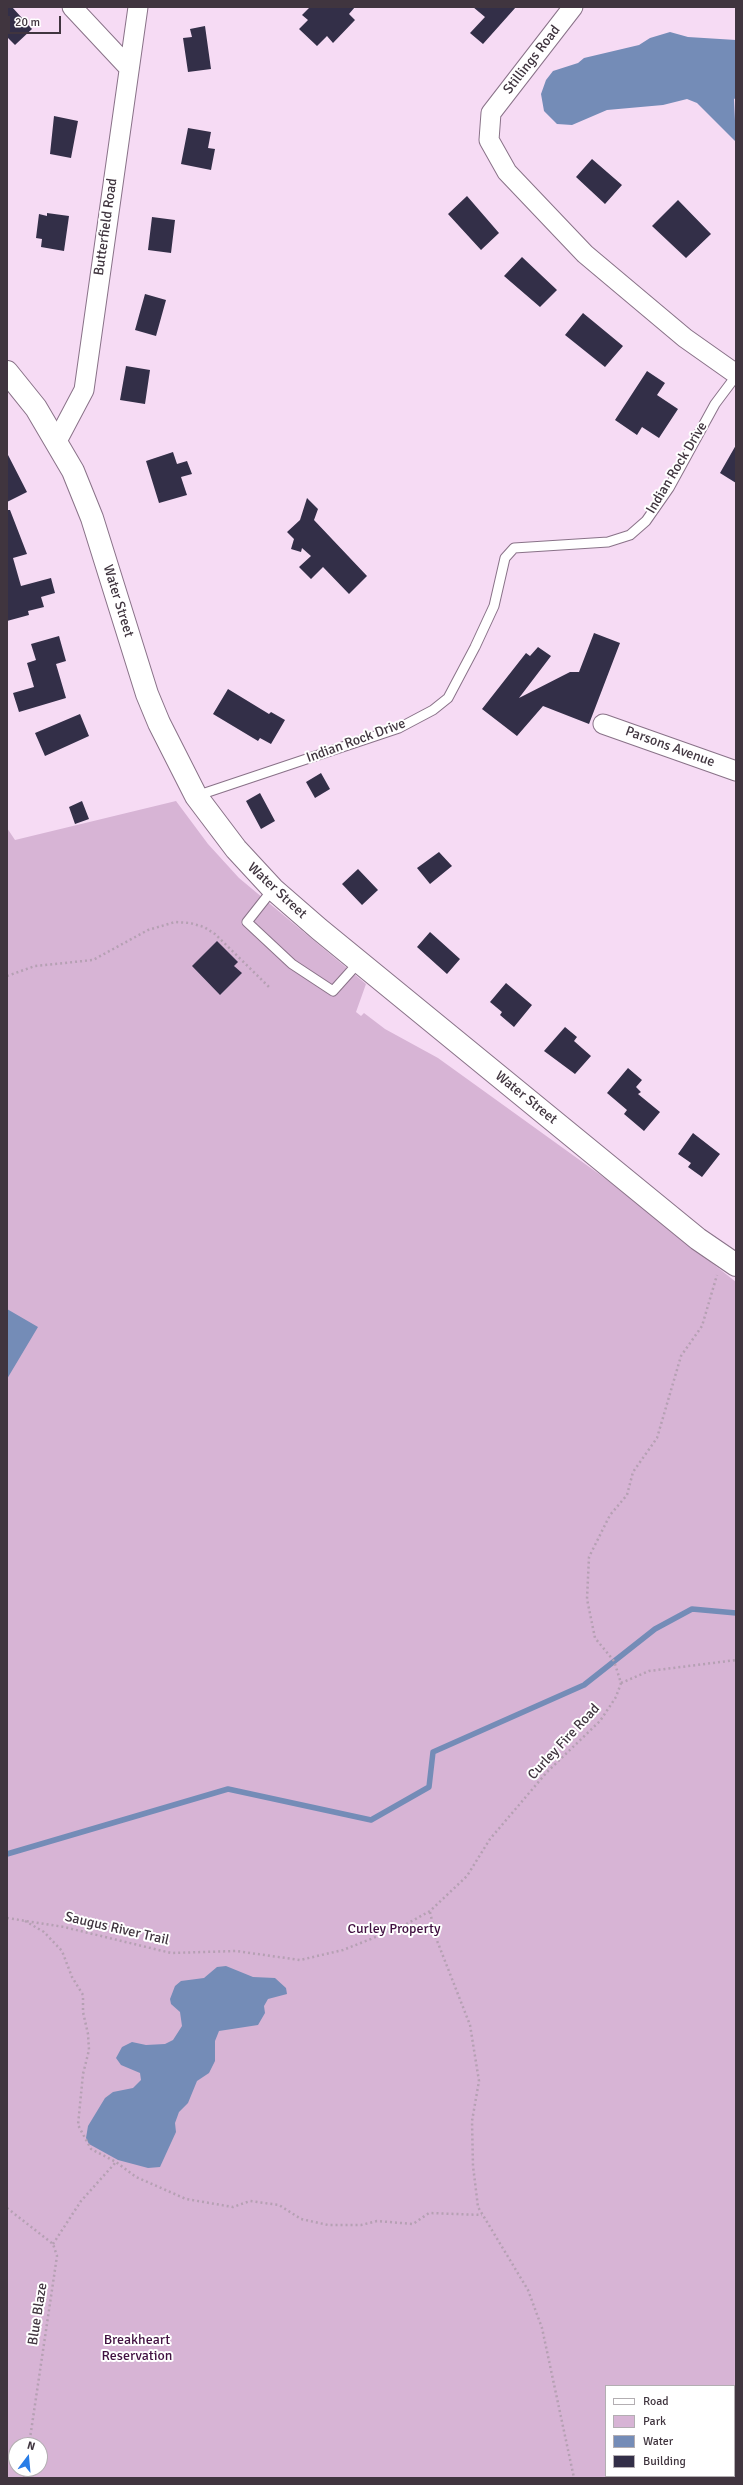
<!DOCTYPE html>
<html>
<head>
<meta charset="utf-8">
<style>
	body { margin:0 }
	#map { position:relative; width:743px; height:2485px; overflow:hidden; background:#f6dbf4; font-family:Signika,sans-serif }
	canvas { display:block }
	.frame { position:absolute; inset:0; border:8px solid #40353f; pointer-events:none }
	.legend { position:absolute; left:605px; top:2385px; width:130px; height:92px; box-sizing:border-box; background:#fff; border:1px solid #b3aeb2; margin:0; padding:5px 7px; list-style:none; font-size:12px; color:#40353f }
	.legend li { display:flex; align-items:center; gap:8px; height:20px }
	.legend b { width:20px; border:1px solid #b3aeb2 }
	.north { position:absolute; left:8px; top:2437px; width:40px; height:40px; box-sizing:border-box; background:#fff; border:1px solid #b3aeb2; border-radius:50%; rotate:16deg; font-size:11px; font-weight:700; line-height:16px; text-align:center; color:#40353f }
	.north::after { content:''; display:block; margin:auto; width:14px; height:18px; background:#287de7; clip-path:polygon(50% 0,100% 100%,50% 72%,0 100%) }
	.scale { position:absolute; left:8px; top:16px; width:53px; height:18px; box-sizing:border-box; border:2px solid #40353f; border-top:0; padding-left:5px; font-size:12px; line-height:14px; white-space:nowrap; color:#40353f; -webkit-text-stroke:3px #fff; paint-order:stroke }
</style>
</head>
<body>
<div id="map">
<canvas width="743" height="2485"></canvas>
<div class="frame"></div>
<ul class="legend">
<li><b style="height:5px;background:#fff"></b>Road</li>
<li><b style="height:11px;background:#d7b4d5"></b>Park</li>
<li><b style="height:11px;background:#748cb7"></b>Water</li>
<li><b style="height:11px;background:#332f48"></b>Building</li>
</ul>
<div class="north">N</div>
<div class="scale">20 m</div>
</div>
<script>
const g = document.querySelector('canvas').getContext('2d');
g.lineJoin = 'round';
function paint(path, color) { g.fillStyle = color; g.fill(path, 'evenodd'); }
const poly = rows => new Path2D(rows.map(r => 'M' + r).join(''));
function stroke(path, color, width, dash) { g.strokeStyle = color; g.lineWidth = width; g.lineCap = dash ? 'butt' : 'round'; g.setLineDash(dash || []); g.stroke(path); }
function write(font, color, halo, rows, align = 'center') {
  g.font = font + ' Signika,sans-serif'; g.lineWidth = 4; g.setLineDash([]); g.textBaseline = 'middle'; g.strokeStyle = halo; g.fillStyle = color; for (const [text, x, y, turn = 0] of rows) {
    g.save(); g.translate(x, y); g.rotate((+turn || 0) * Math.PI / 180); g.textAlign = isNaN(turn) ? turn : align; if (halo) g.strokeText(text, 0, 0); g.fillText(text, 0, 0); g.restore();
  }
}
const green = poly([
	[176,801,208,844,239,878,366,984,356,1012,361,1016,364,1013,385,1029,438,1058,606,1179,736,1282,736,2478,7,2478,7,828,15,840],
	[606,2386,734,2386,734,2476,606,2476],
	[16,2445,40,2445,40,2469,16,2469]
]);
const water = poly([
	[670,32,688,37,736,40,736,98,734,99,736,142,697,103,687,99,663,105,607,110,572,125,557,124,544,111,541,94,546,80,553,71,578,63,584,58,639,45,650,38],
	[7,1309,38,1327,7,1379],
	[226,1966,253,1977,275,1978,286,1988,287,1994,268,1999,264,2006,265,2013,258,2025,219,2031,215,2041,215,2061,209,2073,197,2081,188,2103,179,2112,175,2123,176,2132,160,2167,148,2168,118,2160,89,2144,86,2138,88,2126,105,2098,113,2092,133,2088,141,2080,140,2073,121,2065,116,2058,122,2047,132,2042,146,2045,165,2044,173,2040,182,2026,180,2012,171,2004,170,1999,175,1986,181,1981,204,1978,217,1967]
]);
const stream = poly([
	[7,1854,228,1789,371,1820,429,1787,433,1752,584,1685,655,1629,692,1609,736,1613]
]);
const building = poly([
	[7,7,12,7,32,29,15,45,7,37],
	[310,7,355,7,349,14,355,20,333,43,327,36,317,46,299,29,308,20,302,15],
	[473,7,516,7,483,44,470,33,485,17],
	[205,26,211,69,188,72,183,38,192,37,190,29],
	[54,116,78,121,71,158,50,154],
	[188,128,211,132,208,148,215,149,211,170,181,164],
	[592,159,622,185,605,204,576,177],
	[467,196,499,233,481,250,448,214],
	[678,200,711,234,686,258,652,226],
	[47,213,69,216,64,251,41,247,42,239,36,238,39,214,47,216],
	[152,217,175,220,171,253,148,250],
	[522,257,557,290,540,307,504,276],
	[145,294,166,300,156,336,135,330],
	[583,313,623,346,605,367,565,335],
	[126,366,150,370,145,404,120,400],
	[647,371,665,383,657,395,678,409,659,438,642,427,637,435,615,420],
	[736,445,736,483,720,473],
	[173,452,177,464,187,461,192,474,181,477,187,495,159,503,146,461],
	[7,453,27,492,7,502],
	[307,498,318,509,314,520,367,576,349,594,323,567,311,579,299,567,311,556,302,548,301,552,291,549,294,539,287,532,300,520],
	[7,510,10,510,27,554,13,558,21,586,51,578,55,593,41,597,44,607,28,611,29,615,7,621],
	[594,633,620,643,589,724,543,706,517,736,482,709,526,653,530,656,538,647,551,656,519,698,570,672,579,672],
	[59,636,66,661,56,664,66,698,19,712,13,693,34,687,27,663,36,660,31,644],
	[228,689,269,714,271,712,285,720,271,744,260,738,258,741,213,714],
	[80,714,89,736,45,756,35,733],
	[321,773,330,789,315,798,306,782],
	[260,793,275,821,261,829,246,801],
	[82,801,89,819,75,824,69,807],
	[439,852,452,866,430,884,417,868],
	[358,869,378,890,362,905,342,884],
	[430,932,460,959,447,974,417,947],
	[217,941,238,962,234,966,242,973,220,995,192,966],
	[506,983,532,1005,514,1027,500,1015,502,1012,490,1002],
	[565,1027,577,1037,574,1041,591,1056,575,1074,544,1051],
	[628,1068,642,1080,636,1087,641,1092,638,1094,660,1112,644,1131,624,1114,627,1110,607,1093],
	[693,1133,720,1154,702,1177,688,1167,691,1163,678,1154]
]);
const path = poly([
	[7,976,35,966,93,960,148,930,175,922,190,923,204,927,215,934,271,989],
	[621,1683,649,1671,736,1660],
	[430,1912,436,1938,470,2025,479,2081,472,2121,473,2166,478,2207,528,2290,542,2328,574,2478],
	[7,1918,64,1927,171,1953,236,1951,300,1960,343,1950,401,1927,430,1911,467,1876,490,1839,547,1772,600,1721,616,1697,621,1683,614,1661,595,1638,587,1599,589,1557,610,1515,627,1495,633,1472,657,1438,681,1356,702,1326,717,1275],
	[25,1921,44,1932,62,1951,72,1977,83,1995,83,2012,88,2034,89,2050,83,2074,78,2125,91,2149,116,2162,136,2177,186,2199,233,2207,250,2201,279,2205,301,2219,328,2225,361,2225,377,2221,413,2224,429,2213,482,2215],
	[7,2208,53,2244,57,2256,29,2445],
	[53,2244,81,2201,116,2162],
	[24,2478,25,2469]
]);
const lane = poly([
	[196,796,399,728,433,710,448,698,475,647,494,606,505,558,514,548,608,542,630,535,646,521,669,488,715,404,736,376],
	[273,889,247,922,292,964,333,991,359,962]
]);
const street = poly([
	[72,7,129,68],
	[573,7,491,113,489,140,507,172,585,254,685,338,736,374],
	[57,441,84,390,138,7],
	[603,724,736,771]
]);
const primary = poly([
	[7,372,36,408,73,471,92,518,147,694,159,723,196,796,236,849,273,889,319,929,698,1239,736,1265]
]);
const streetNames = [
	["Stillings Road",532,60,-52],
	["Butterfield Road",106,227,-82],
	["Indian Rock Drive",677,468,-59],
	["Water Street",118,601,73],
	["Indian Rock Drive",356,741,-20],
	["Parsons Avenue",670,747,20],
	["Water Street",277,891,43],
	["Water Street",526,1098,39],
	["Curley Fire Road",564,1742,-47],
	["Saugus River Trail",117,1929,13],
	["Blue Blaze",38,2314,-81]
];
const parkNames = [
	["Curley Property",394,1929],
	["Breakheart",137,2340],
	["Reservation",137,2356]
];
paint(green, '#d7b4d5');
paint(water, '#748cb7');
stroke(stream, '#748cb7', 5.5);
paint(building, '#332f48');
stroke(lane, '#897288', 11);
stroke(street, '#897288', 21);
stroke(primary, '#897288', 24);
stroke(path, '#b5a0b3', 2.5, [2, 3]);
stroke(lane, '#fff', 9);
stroke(street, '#fff', 19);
stroke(primary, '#fff', 22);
write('14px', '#40353f', '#fff', streetNames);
write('14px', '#411141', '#fff', parkNames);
</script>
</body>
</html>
